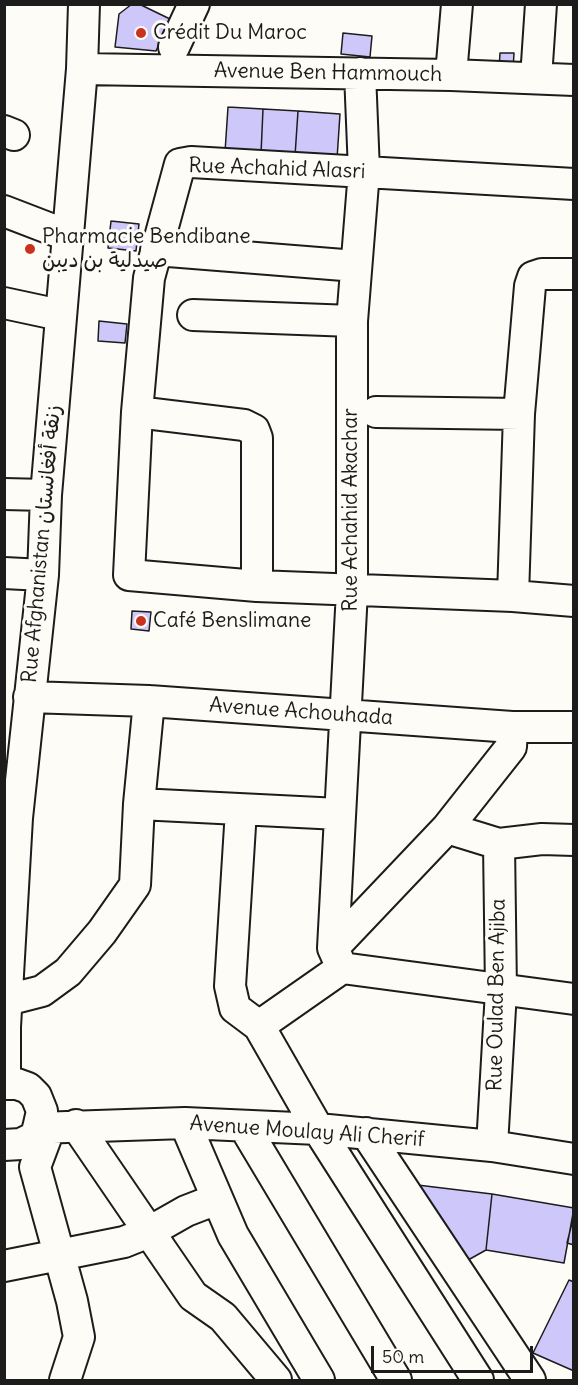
<!DOCTYPE html>
<html>
<head>
<meta charset="utf-8">
<style>
	body { margin:0 }
	#map { position:relative; width:578px; height:1385px; overflow:hidden; background:#fdfcf7; font-family:Delius,sans-serif }
	canvas { display:block }
	.frame { position:absolute; inset:0; border:6px solid #1c1c1c; pointer-events:none }
	.scale { position:absolute; left:371px; top:1346px; width:162px; height:27px; box-sizing:border-box; border:3px solid #1c1c1c; border-top:0; padding-left:8px; font-size:18px; line-height:21px; white-space:nowrap; color:#1c1c1c; -webkit-text-stroke:4px #fdfcf7; paint-order:stroke }
</style>
</head>
<body>
<div id="map">
<canvas width="578" height="1385"></canvas>
<div class="frame"></div>
<div class="scale">50 m</div>
</div>
<script>
const g = document.querySelector('canvas').getContext('2d');
g.lineJoin = 'round';
function paint(path, color) { g.fillStyle = color; g.fill(path, 'evenodd'); }
const poly = rows => new Path2D(rows.map(r => 'M' + r).join(''));
function stroke(path, color, width, dash) { g.strokeStyle = color; g.lineWidth = width; g.lineCap = dash ? 'butt' : 'round'; g.setLineDash(dash || []); g.stroke(path); }
function write(font, color, halo, rows, align = 'center') {
  g.font = font + ' Delius,"Playpen Sans Arabic",sans-serif'; g.lineWidth = 6; g.setLineDash([]); g.textBaseline = 'middle'; g.strokeStyle = halo; g.fillStyle = color; for (const [text, x, y, turn = 0] of rows) {
    g.save(); g.translate(x, y); g.rotate((+turn || 0) * Math.PI / 180); g.textAlign = isNaN(turn) ? turn : align; if (halo) g.strokeText(text, 0, 0); g.fillText(text, 0, 0); g.restore();
  }
}
const building = poly([
	[132,4,139,4,170,19,156,51,115,47,119,14,132,4],
	[343,33,372,36,370,57,341,54,343,33],
	[500,53,514,53,513,70,499,69,500,53],
	[228,107,263,109,261,154,225,152,228,107],
	[263,109,298,111,295,156,261,154,263,109],
	[298,111,340,114,337,159,295,156,298,111],
	[111,221,139,224,136,251,108,248,111,221],
	[99,321,127,324,125,343,98,341,99,321],
	[132,611,151,612,149,631,131,629,132,611],
	[409,1184,492,1194,486,1250,461,1264,409,1184],
	[492,1194,574,1208,564,1263,486,1250,492,1194],
	[574,1215,574,1245,567,1243,574,1215],
	[569,1280,574,1282,574,1371,533,1353,569,1280]
]);
const minor = poly([
	[174,47,194,4],
	[82,69,451,75,574,80],
	[451,75,457,4],
	[536,78,541,4],
	[4,131,14,135],
	[574,184,191,162,180,164,149,278,137,412,129,575,257,586,513,596,574,601],
	[4,211,56,231,68,232],
	[156,250,356,266],
	[4,303,60,315],
	[193,315,352,321],
	[137,412,244,425,254,430,257,438,257,586],
	[376,412,519,414],
	[4,494,46,495],
	[4,573,43,575],
	[513,596,519,414,530,286,533,277,542,274,574,274],
	[29,697,149,701,512,727,574,727],
	[139,804,339,814],
	[241,810,230,986,235,1008,259,1026,318,1129,478,1380],
	[447,828,499,844,542,839,574,840],
	[333,948,447,828,511,747,512,727],
	[342,968,333,948,352,591,352,321,364,171,360,73],
	[342,968,574,999],
	[7,1000,42,991,68,972,102,932,135,885,139,804,149,701],
	[259,1026,342,968],
	[4,1084,17,1084,28,1088,36,1096,42,1111,37,1133,33,1138,21,1144,4,1145],
	[5,1084,5,1027,17,818,43,575,46,495,82,69,84,4],
	[185,1123,233,1235,319,1380],
	[76,1125,193,1296,223,1317,276,1380],
	[244,1126,396,1380],
	[50,1127,35,1167,72,1301,79,1337,65,1380],
	[38,1128,185,1123,318,1129,492,1146,574,1159],
	[366,1133,530,1380],
	[492,1146,501,991,499,844],
	[4,1266,124,1242,149,1232,186,1211,217,1199]
]);
const markers = [
	[141,33,6,"#c8321e"],
	[30,249,6,"#c8321e"],
	[141,621,6,"#c8321e"]
];
const poiNames = [
	["Crédit Du Maroc",153,33],
	["Pharmacie Bendibane",42,237],
	["صيدلية بن ديبن",42,261],
	["Café Benslimane",153,621]
];
const streetNames = [
	["Avenue Ben Hammouch",328,73,1],
	["Rue Achahid Alasri",277,169,2],
	["Rue Achahid Akachar",351,510,-90],
	["Rue Afghanistan زنقة أفغانستان",42,544,-85],
	["Avenue Achouhada",301,712,4],
	["Rue Oulad Ben Ajiba",497,995,-89],
	["Avenue Moulay Ali Cherif",307,1132,4]
];
paint(building, '#cec7fa');
stroke(building, '#1c1c1c', 1.5);
stroke(minor, '#1c1c1c', 34);
stroke(minor, '#fdfcf7', 30);
for (const [x, y, r, color] of markers) { const dot = new Path2D(); dot.arc(x, y, r, 0, 2 * Math.PI); g.fillStyle = color; g.fill(dot); stroke(dot, '#fdfcf7', 2); }
write('21px', '#1c1c1c', '#fdfcf7', poiNames, 'left');
write('21px', '#1c1c1c', '#fdfcf7', streetNames);
</script>
</body>
</html>
